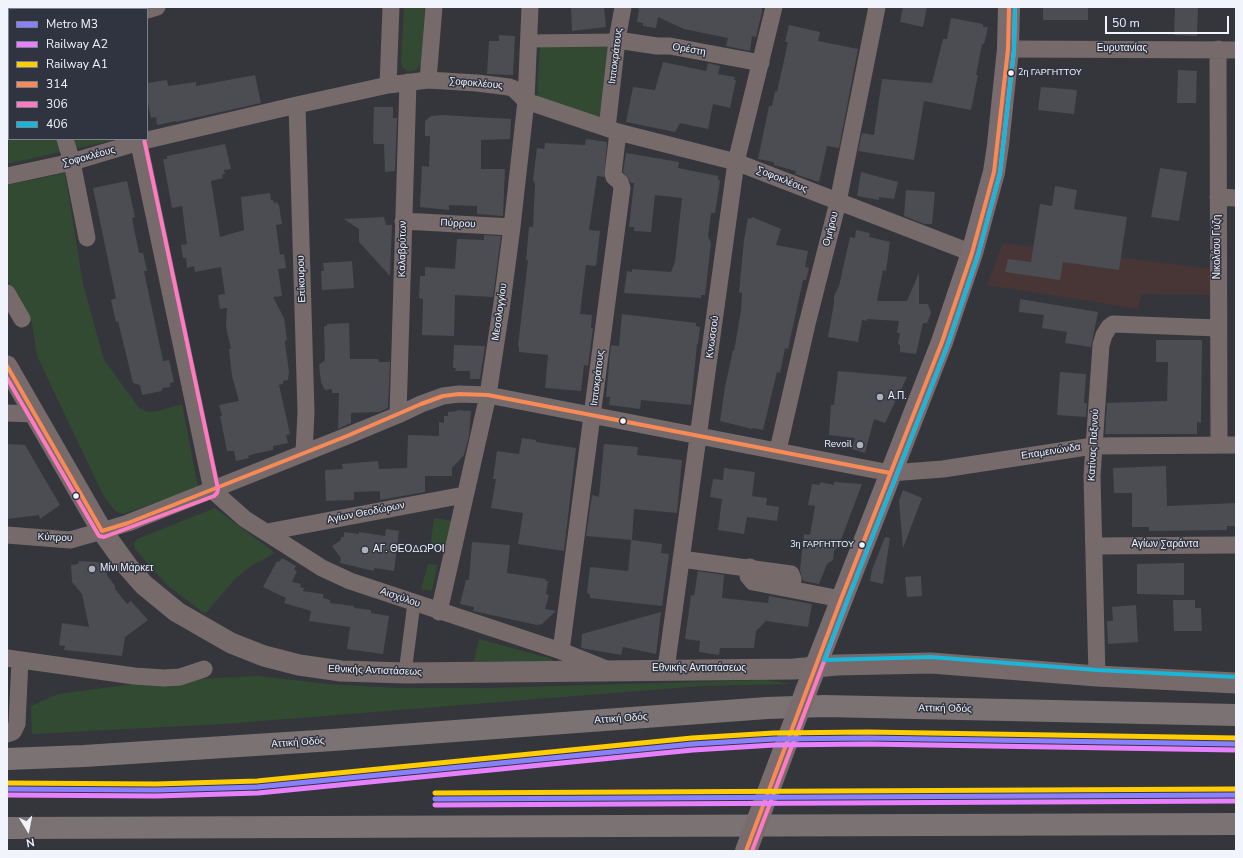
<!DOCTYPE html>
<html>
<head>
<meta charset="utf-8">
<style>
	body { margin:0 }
	#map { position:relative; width:1243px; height:858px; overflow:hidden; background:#34363c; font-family:"Nunito Sans",sans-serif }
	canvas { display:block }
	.frame { position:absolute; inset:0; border:8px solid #f1f4fc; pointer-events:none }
	.legend { position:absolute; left:8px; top:8px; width:140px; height:132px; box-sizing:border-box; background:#303440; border:1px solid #7d818b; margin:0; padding:5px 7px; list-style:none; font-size:12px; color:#f1f4fc }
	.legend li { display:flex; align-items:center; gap:8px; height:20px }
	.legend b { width:20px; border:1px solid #7d818b }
	.north { position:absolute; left:8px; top:810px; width:40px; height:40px; -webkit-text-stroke:3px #303440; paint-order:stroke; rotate:170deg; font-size:11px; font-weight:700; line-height:16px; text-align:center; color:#f1f4fc }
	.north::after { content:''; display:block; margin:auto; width:14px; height:18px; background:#f1f4fc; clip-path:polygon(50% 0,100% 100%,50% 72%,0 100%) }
	.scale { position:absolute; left:1105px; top:16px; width:124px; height:18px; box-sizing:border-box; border:2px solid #f1f4fc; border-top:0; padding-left:5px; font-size:12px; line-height:14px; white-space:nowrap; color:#f1f4fc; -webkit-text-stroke:3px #303440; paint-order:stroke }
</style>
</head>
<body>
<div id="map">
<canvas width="1243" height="858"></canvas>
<div class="frame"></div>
<ul class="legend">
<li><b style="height:5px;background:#8880ff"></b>Metro Μ3</li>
<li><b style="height:5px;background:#e780ff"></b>Railway A2</li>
<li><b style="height:5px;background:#ffcd00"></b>Railway A1</li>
<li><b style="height:5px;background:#f98a56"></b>314</li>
<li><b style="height:5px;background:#fe7ac1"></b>306</li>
<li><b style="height:5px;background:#1ab6d8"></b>406</li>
</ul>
<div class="north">N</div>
<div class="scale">50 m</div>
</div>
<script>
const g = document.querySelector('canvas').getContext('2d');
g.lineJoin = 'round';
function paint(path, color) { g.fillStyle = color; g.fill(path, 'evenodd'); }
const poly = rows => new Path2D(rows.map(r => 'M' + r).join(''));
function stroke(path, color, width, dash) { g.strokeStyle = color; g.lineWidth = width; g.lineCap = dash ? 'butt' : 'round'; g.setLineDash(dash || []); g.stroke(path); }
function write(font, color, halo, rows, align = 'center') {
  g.font = font + ' "Nunito Sans",sans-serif'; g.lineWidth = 3; g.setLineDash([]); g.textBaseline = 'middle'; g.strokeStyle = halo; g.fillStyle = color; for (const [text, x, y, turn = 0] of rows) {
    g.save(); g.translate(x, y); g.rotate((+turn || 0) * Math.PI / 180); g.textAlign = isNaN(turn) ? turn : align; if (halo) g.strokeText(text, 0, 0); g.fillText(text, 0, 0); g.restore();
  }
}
const commercial = poly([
	[1003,243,1213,269,1212,295,1141,294,1138,309,987,285]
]);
const green = poly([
	[7,7,13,7,13,9,9,9,9,139,58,139,60,148,60,152,56,153,7,164],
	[23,7,93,7,94,9,23,9],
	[404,7,425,7,421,64,416,70,409,72,403,68,401,63],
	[540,46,610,46,599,119,537,99],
	[70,139,118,139,78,148,73,146],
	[65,173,83,284,104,360,140,409,148,412,158,411,182,404,198,487,123,514,115,511,104,497,37,356,32,323,7,279,7,185],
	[215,508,275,553,249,567,235,579,205,614,167,585,135,549,134,543,137,539],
	[434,518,452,521,445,550,430,548],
	[428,564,437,565,432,591,421,589],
	[479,639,552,659,552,661,474,661],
	[258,676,328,684,398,688,489,688,765,680,792,684,701,686,223,724,32,734,31,706,58,694,157,681]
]);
const building = poly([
	[571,7,604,7,606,27,572,31],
	[634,7,762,7,762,12,756,37,752,36,750,51,726,46,728,38,684,29,658,17,656,28,643,26,643,23,637,22,639,9],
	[903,7,927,7,923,27,900,22],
	[1043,7,1088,7,1088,20,1043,20],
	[1175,7,1198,7,1197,36,1174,35],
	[951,18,983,24,983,27,988,27,984,44,982,44,976,75,978,75,971,110,924,101,914,160,858,151,862,133,874,135,882,79,932,83,943,39,947,39],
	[789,25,820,32,818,41,858,49,839,148,827,146,819,182,795,174,796,171,774,165,774,162,758,159,769,106,772,106,775,91,777,92,788,42,785,42],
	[499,35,515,36,513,75,487,74,489,41,499,41],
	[663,62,706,71,708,63,720,66,718,74,735,77,734,80,736,80,730,108,713,104,708,129,680,123,675,132,626,122,633,87,655,90],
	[1178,70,1197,71,1196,103,1177,103],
	[255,75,261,103,176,122,176,121,157,125,156,117,151,118,147,99,147,83,167,80,168,86,196,82,196,86],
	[1041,87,1077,90,1074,114,1038,110],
	[374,107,393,107,393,118,397,118,395,171,385,172,384,144,374,144,373,141],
	[442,115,511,119,510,139,481,140,481,169,505,169,503,216,477,214,477,206,449,205,449,210,420,207,422,166,429,167,430,136,425,136,425,121,431,116],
	[586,139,607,142,604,177,597,176,589,230,600,231,596,266,586,265,580,314,592,315,591,328,593,328,588,366,584,365,581,391,545,388,548,355,519,352,519,347,518,346,528,260,526,260,529,227,533,227,535,184,533,180,537,148,544,149,545,143,585,145],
	[225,144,231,169,224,170,225,174,222,175,223,178,211,181,220,237,244,230,241,197,270,193,271,200,273,200,274,203,277,202,278,205,279,205,282,224,276,225,280,255,284,254,286,268,278,269,282,296,273,297,284,318,287,340,285,341,285,343,289,372,288,380,283,381,283,384,279,385,290,434,286,435,288,443,273,446,273,450,254,454,248,456,249,458,236,461,234,451,227,451,220,416,222,416,219,405,239,401,232,376,229,349,231,349,226,327,227,308,220,309,218,295,225,294,221,267,195,272,194,266,187,268,186,258,183,258,181,245,187,244,182,206,172,208,163,159,167,159,167,156],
	[626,153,679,162,678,168,718,176,718,180,720,181,715,213,711,213,708,236,711,243,705,295,701,295,701,298,624,293,627,271,632,272,632,269,671,272,675,262,682,198,655,195,651,232,634,231,634,227,629,227,634,183,631,183,623,172],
	[1160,168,1187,172,1179,221,1151,217],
	[861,172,898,182,894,199,879,197,879,200,857,196],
	[127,181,135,217,132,218,139,253,143,253,147,271,144,271,163,361,169,360,174,382,170,383,170,387,162,388,162,391,142,395,140,385,133,383,118,321,116,322,111,300,116,298,93,188],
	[1055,186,1077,190,1074,209,1127,217,1119,270,1063,262,1060,280,1005,272,1008,259,1031,262,1040,204,1052,206],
	[906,190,935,192,932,224,924,224,904,216],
	[384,217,386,225,392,225,390,276,359,242,359,229,344,219],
	[752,217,781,229,776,245,808,251,805,267,809,268,806,280,803,280,788,349,785,348,780,373,777,372,763,430,753,428,752,429,720,421,725,387,733,350,734,351,741,311,742,293,739,292,744,240,748,218,751,219],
	[856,230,870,233,869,237,890,242,886,271,883,270,877,301,907,301,919,273,919,304,928,304,931,313,927,323,923,323,916,354,900,352,900,345,898,344,900,333,897,333,899,321,867,319,867,321,862,320,858,342,828,337,834,303,834,296,839,286,850,237,855,238],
	[484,235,501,236,493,297,455,295,454,336,422,335,423,299,419,298,420,276,425,276,425,267,455,269,457,239,484,240],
	[352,261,354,288,322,290,321,271,324,271,323,263],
	[1020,299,1098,312,1091,347,1065,343,1067,332,1042,328,1044,315,1019,312],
	[622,314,696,323,696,326,700,327,698,344,697,344,691,405,641,400,640,409,609,405,610,397,606,397,611,345,619,346],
	[349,323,350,359,378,359,379,362,390,362,388,408,379,412,351,413,351,423,338,429,339,393,332,393,332,389,325,390,321,382,319,365,325,360,324,326,327,326,327,324],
	[1156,340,1202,340,1201,423,1197,422,1197,434,1105,434,1107,403,1167,401,1168,362,1156,362],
	[454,345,485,346,480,379,470,379,470,371,455,371,456,368,453,368],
	[838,371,907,377,885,423,874,419,865,453,852,449,855,438,829,435,831,405,834,405],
	[1060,372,1086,374,1084,403,1087,403,1086,417,1057,415],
	[457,410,471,411,469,436,464,455,452,468,452,476,425,476,425,492,380,500,380,491,354,492,354,500,326,501,325,470,343,469,342,464,378,461,379,469,407,468,408,435,439,436,439,422,444,423,444,416,448,416,448,412,457,411],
	[522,438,536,440,536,442,576,448,564,551,518,544,523,513,491,508,496,479,493,479,497,451,519,454],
	[7,444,25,445,60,505,40,519,39,515,7,519],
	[604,444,638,447,637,455,682,460,677,513,634,509,632,540,586,536,592,495,599,497],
	[1166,466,1167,506,1236,503,1236,526,1227,526,1227,530,1149,531,1149,527,1132,527,1132,493,1114,493,1113,468],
	[724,468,755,472,752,496,767,498,766,505,779,507,777,521,747,517,744,534,718,530,722,499,710,497,713,479,723,480],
	[820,482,834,485,834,482,862,484,839,545,834,551,833,560,827,564,819,584,803,581,800,570,804,534,810,535,815,506,808,505,812,484,820,485],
	[903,490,922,498,903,548,899,501],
	[386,529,399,531,394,571,374,568,374,571,340,563,341,558,332,546,341,540,341,537,344,537,344,532,359,534,359,532,385,536],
	[885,537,890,538,883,584,870,581,872,570],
	[631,540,662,544,661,553,669,554,662,606,590,598,590,594,587,593,590,567,628,571],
	[472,542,510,545,507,573,546,579,545,581,548,581,546,594,549,595,545,609,556,611,542,624,537,625,473,611,474,607,460,604,466,580,469,580],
	[282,558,296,566,294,570,297,571,292,582,301,584,300,587,304,588,303,591,323,594,323,598,330,600,330,603,354,606,354,608,371,610,371,613,389,616,383,654,347,649,350,627,309,621,311,611,284,603,286,598,263,587,277,561,279,562],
	[79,561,98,562,107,573,107,575,115,586,115,589,127,604,131,601,148,620,125,637,122,656,64,650,65,646,59,645,62,623,89,627,82,594,72,582,71,565,78,564],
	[1184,563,1184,595,1137,594,1137,564],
	[698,571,724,575,722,598,768,603,769,596,812,604,808,627,766,621,756,631,754,648,720,648,719,655,699,652,700,641,685,639,691,595,694,596],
	[921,576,922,596,907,597,905,577],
	[1173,600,1195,600,1195,608,1201,608,1202,631,1174,631],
	[1136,605,1138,642,1108,644,1107,621,1113,621,1112,607],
	[661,612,656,654,623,647,621,655,581,648,582,634]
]);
const pedestrian = poly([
	[529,41,617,40],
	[405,673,414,603]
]);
const minor = poly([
	[17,7,18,9],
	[109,7,109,9],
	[147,10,157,7],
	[617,40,657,46,670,46,761,63],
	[1008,49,1236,50],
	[1218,49,1219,444],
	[428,80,434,7],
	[388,85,391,7],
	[297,105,306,412,304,453],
	[607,128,617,40,623,7],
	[65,139,72,162,87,238],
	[138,139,212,490],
	[7,176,72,162,139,142,297,105,388,85,428,80,477,83,509,87,514,89,526,101,618,132,736,162,972,253],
	[1218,197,1236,198],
	[403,221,512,227],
	[7,293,22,319],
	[7,413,35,414],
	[398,415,408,82],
	[778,450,807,324,838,202,877,7],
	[212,490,245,519,322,568,350,581,561,651,606,669],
	[267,532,464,495],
	[7,535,70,540,102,531,128,523,347,436,398,415,421,404,443,396,459,394,488,395,890,473,943,469,1093,446,1236,445],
	[1094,546,1236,545],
	[681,559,791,574,793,579,792,589],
	[750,567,748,576,753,582,841,599],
	[439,612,488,395,502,303,512,227,526,101,530,7],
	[561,651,622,188,620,182,614,177,613,174,618,132],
	[7,658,134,676,164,678,180,677,204,669],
	[666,669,736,162,774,7],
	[1097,676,1092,476,1101,345,1104,335,1109,327,1113,324,1218,328],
	[7,734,13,732,17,724,20,660]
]);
const tertiary = poly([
	[7,366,102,531,128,567,144,585,177,612,231,643,264,656,299,665,341,671,405,673,794,669,837,665,931,663,1097,676,1236,683]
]);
const secondary = poly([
	[806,691,942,342,972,253,994,172,998,145,1008,49,1009,7]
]);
const motorway = poly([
	[7,759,84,756,333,740,767,708,824,706,1236,715],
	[7,828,1236,824]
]);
const secondaryBridge = poly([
	[746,851,806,691]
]);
const bus1 = poly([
	[7,366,102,531],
	[102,531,128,523,347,436,421,404,443,396,459,394,488,395,890,473],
	[746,851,841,599,942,342,972,253,994,172,1008,49,1009,7]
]);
const bus2 = poly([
	[7,378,99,536,104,537,214,496,217,493,218,489,144,139],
	[752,851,847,601,948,344,978,255,1000,173,1014,50,1015,7]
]);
const bus3 = poly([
	[1015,7,1014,50,1000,173,978,255,948,344,824,660,931,657,1097,670,1236,677]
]);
const rail1 = poly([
	[7,795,156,796,258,793,693,750,774,745,867,744,1236,750],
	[435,805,1236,801]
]);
const rail2 = poly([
	[7,783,156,784,257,781,692,738,774,733,867,732,1236,738],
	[435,793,1236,789]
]);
const metro1 = poly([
	[7,789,156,790,257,787,693,744,774,739,867,738,1236,744],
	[435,799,1236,795]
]);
const markers = [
	[1011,73,3.5,"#f1f4fc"],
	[880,397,4,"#afb2b9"],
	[623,421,3.5,"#f1f4fc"],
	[860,445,4,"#afb2b9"],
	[76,496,3.5,"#f1f4fc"],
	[862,545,3.5,"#f1f4fc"],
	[365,550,4,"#afb2b9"],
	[92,569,4,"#afb2b9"]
];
const busNames = [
	["2η ΓΑΡΓΗΤΤΟΥ",1018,73],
	["3η ΓΑΡΓΗΤΤΟΥ",854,545,"right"]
];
const streetNames = [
	["Ευρυτανίας",1122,49],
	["Ορέστη",689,50,10],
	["Ιπποκράτους",616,56,-83],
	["Σοφοκλέους",476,84,5],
	["Σοφοκλέους",89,157,-15],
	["Σοφοκλέους",782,180,22],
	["Πύρρου",458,224,3],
	["Ομήρου",831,229,-75],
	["Νικολάου Γύζη",1218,247,-90],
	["Καλαβρύτων",403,249,-89],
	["Επίκουρου",302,279,-92],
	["Μεσολογγίου",500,312,-82],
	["Κνωσσού",713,337,-82],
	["Ιπποκράτους",598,378,-83],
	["Κατίνας Παξινού",1094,445,-87],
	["Επαμεινώνδα",1051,452,-9],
	["Αγίων Θεοδώρων",366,513,-11],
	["Κύπρου",55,538,2],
	["Αγίων Σαράντα",1165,545],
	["Αισχύλου",400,598,19],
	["Εθνικής Αντιστάσεως",699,669],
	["Εθνικής Αντιστάσεως",375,671,2],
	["Αττική Οδός",945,709,1],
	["Αττική Οδός",621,719,-4],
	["Αττική Οδός",298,743,-4]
];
const poiNames = [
	["Α.Π.",888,397],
	["Revoil",852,445,"right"],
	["ΑΓ. ΘΕΟΔΩΡΟΙ",373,550],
	["Μίνι Μάρκετ",100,569]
];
paint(commercial, '#483636');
paint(green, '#324a32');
paint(building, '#4c4d52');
stroke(pedestrian, '#766a6b', 13);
stroke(minor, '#766a6b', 17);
stroke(tertiary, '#766a6b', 21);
stroke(secondary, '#786c6e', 22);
stroke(motorway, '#7b7273', 22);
stroke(secondaryBridge, '#786c6e', 22);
stroke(bus1, '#f98a56', 4);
stroke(bus2, '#fe7ac1', 4);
stroke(bus3, '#1ab6d8', 4);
stroke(rail1, '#e780ff', 5);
stroke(rail2, '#ffcd00', 5);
stroke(metro1, '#8880ff', 5);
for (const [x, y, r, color] of markers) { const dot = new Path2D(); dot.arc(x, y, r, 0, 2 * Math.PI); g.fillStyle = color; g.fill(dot); stroke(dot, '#303440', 1.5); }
write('9px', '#f1f4fc', '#303440', busNames, 'left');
write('10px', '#f1f4fc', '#303440', streetNames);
write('10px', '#f1f4fc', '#303440', poiNames, 'left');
</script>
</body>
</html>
